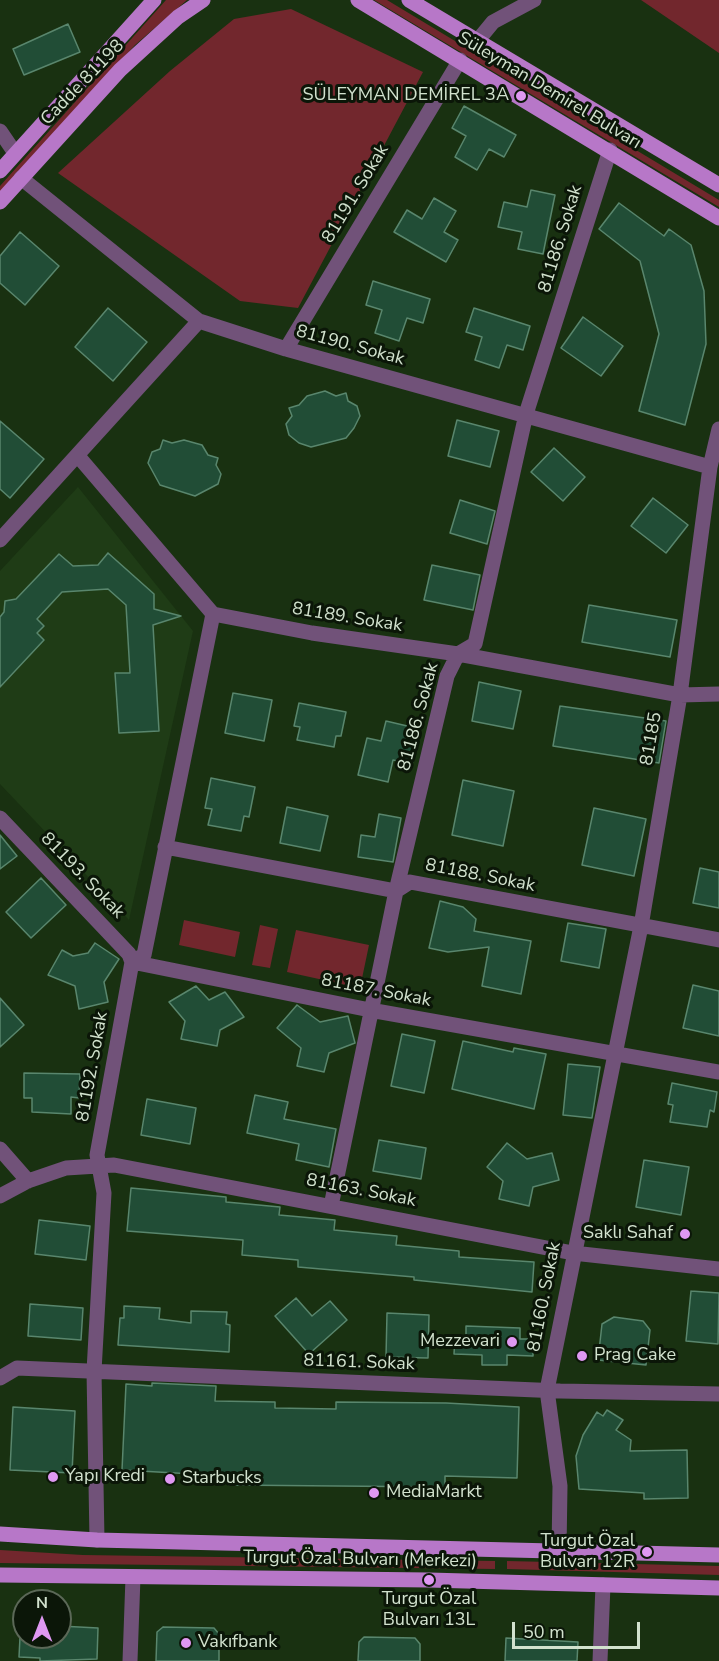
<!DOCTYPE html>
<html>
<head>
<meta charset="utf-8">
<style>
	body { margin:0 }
	#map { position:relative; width:719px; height:1661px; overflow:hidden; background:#193111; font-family:"Nunito Sans",sans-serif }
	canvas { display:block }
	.north { position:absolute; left:12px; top:1589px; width:60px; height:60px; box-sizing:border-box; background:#0b1608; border:2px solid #5b6857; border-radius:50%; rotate:0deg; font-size:16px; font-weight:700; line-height:24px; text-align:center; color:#d2e2ce }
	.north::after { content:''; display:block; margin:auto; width:21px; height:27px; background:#df98f2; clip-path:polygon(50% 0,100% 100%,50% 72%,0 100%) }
	.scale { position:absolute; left:512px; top:1622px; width:128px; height:27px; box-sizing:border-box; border:3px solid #d2e2ce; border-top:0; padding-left:8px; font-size:18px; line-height:21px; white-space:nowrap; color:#d2e2ce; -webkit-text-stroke:4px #0b1608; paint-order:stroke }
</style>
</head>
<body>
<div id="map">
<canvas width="719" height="1661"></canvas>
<div class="north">N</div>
<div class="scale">50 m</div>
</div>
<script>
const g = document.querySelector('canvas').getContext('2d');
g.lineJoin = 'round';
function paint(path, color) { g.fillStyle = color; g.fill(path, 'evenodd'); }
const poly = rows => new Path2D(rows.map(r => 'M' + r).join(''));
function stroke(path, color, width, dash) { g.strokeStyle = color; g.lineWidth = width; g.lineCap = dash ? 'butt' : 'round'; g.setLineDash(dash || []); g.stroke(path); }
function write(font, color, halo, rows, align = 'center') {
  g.font = font + ' "Nunito Sans",sans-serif'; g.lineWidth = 6; g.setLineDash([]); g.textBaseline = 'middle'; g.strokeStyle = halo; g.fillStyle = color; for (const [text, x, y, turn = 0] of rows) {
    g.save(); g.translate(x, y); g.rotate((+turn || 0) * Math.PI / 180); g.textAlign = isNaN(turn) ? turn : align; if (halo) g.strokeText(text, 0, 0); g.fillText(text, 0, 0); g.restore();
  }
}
const built = poly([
	[78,487,193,631,129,920,0,784,0,571]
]);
const green = poly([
	[166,0,187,0,135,45,0,192,0,186],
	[374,0,387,0,719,200,719,207],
	[641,0,719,0,719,53],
	[291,9,423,72,298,308,240,301,58,173,170,71,234,19],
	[184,920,240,932,235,957,179,945],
	[260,925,278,929,270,968,252,965],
	[296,930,369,945,360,988,287,972],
	[0,1550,83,1555,495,1561,495,1569,0,1563],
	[507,1561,719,1566,719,1575,507,1569]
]);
const building = poly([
	[68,24,80,52,24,75,13,49,68,24],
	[464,106,516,135,504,157,489,149,477,170,455,157,466,136,452,128,464,106],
	[531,190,555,195,543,254,518,249,522,232,498,227,504,202,527,207,531,190],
	[434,198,456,211,444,232,458,240,446,262,394,232,407,210,422,219,434,198],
	[619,203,664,236,669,229,691,245,704,291,706,344,685,425,639,411,659,334,640,261,599,229,619,203],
	[20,232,59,266,25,305,0,283,0,256,20,232],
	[373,281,430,299,423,323,407,318,399,341,375,333,382,310,366,305,373,281],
	[108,308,147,342,113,381,75,347,108,308],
	[474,308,530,326,523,350,507,345,499,368,475,360,482,337,466,332,474,308],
	[583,317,623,346,601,376,561,348,583,317],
	[325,391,336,396,346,393,348,401,357,406,360,416,354,428,346,438,311,447,299,443,289,435,286,424,292,416,289,408,299,405,307,396,325,391],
	[457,420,499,431,490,467,448,456,457,420],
	[0,421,44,459,10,498,0,489,0,421],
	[163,440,172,443,184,440,202,445,208,455,218,458,216,465,221,474,218,484,195,496,160,485,148,463,152,452,160,449,163,440],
	[554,448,585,477,563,501,531,472,554,448],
	[653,498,688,525,666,553,631,526,653,498],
	[460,500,495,511,487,544,450,533,460,500],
	[108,553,154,594,154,609,181,616,153,625,159,731,119,733,115,673,130,673,126,605,108,589,62,592,37,619,44,626,37,633,44,640,0,687,0,617,4,612,5,601,16,599,59,554,73,566,98,565,108,553],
	[432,565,480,575,473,610,424,600,432,565],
	[589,605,677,620,670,657,582,642,589,605],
	[479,682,521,691,513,729,472,721,479,682],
	[233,693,272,700,264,741,225,733,233,693],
	[299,703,346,712,341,736,336,736,334,747,297,740,300,727,294,726,299,703],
	[560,706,666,721,659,763,553,746,560,706],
	[386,721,420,729,412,764,393,760,388,782,358,775,367,738,381,741,386,721],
	[211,778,255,787,249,817,244,816,241,831,208,825,212,809,205,808,211,778],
	[463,780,514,791,503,846,452,835,463,780],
	[287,807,328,816,320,851,280,843,287,807],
	[594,808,646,819,634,876,582,865,594,808],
	[379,814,401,818,393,862,358,857,361,835,375,837,379,814],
	[0,835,17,856,0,869,0,835],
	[700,868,719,872,719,908,693,903,700,868],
	[41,878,66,905,31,938,6,912,41,878],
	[440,901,463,907,476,919,474,931,531,941,521,994,482,986,489,947,448,952,429,948,440,901],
	[568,923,606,929,599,968,561,961,568,923],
	[95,943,119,959,104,982,108,1002,79,1009,75,986,48,975,62,950,73,956,88,953,95,943],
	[693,985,719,991,719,1036,683,1028,693,985],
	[196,986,209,1000,225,992,244,1017,220,1030,217,1046,181,1039,185,1021,169,1002,196,986],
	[0,998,24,1025,0,1047,0,998],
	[297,1005,320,1022,348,1016,355,1043,329,1053,324,1072,297,1066,301,1048,277,1028,297,1005],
	[402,1034,435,1041,424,1093,391,1086,402,1034],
	[463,1041,513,1052,514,1048,546,1054,534,1109,452,1089,463,1041],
	[568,1064,600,1067,592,1118,563,1115,568,1064],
	[24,1073,80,1074,79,1098,71,1097,71,1114,32,1112,32,1098,24,1098,24,1073],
	[672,1083,717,1092,714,1112,710,1110,707,1127,670,1122,673,1105,668,1104,672,1083],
	[255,1095,288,1102,284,1119,336,1129,329,1167,296,1160,299,1144,247,1133,255,1095],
	[147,1099,196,1108,190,1144,141,1135,147,1099],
	[379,1140,426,1148,421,1179,373,1171,379,1140],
	[507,1143,527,1159,552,1153,559,1180,533,1187,529,1206,499,1199,503,1181,487,1167,507,1143],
	[644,1160,689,1167,681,1215,636,1207,644,1160],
	[131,1188,226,1197,226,1202,280,1207,279,1215,335,1220,334,1230,397,1236,396,1245,459,1251,459,1257,534,1262,532,1292,414,1280,414,1277,298,1267,298,1260,242,1255,243,1240,127,1231,131,1188],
	[39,1220,90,1226,86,1260,35,1254,39,1220],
	[691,1291,719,1293,718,1344,686,1341,691,1291],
	[296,1298,312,1316,330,1301,347,1320,309,1354,275,1316,296,1298],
	[30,1304,83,1308,81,1340,28,1336,30,1304],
	[124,1306,160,1308,159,1319,191,1323,191,1311,227,1312,226,1324,230,1325,229,1352,118,1345,120,1318,124,1318,124,1306],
	[387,1313,429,1315,428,1358,386,1357,387,1313],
	[614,1317,643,1321,650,1330,646,1365,598,1360,602,1324,614,1317],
	[466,1326,520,1328,520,1339,533,1339,533,1356,507,1355,507,1365,482,1365,482,1355,454,1354,455,1337,466,1337,466,1326],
	[152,1383,216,1386,215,1401,275,1402,275,1408,336,1409,336,1402,446,1403,519,1407,517,1478,445,1476,445,1487,229,1485,229,1476,122,1470,126,1384,152,1386,152,1383],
	[13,1407,75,1411,72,1473,10,1470,13,1407],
	[607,1410,623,1420,616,1430,631,1440,630,1451,687,1450,688,1498,644,1499,644,1493,579,1489,576,1456,583,1435,597,1412,603,1416,607,1410],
	[60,1626,98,1628,97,1659,40,1661,40,1658,19,1657,20,1637,60,1637,60,1626],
	[163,1627,214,1628,219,1634,219,1661,156,1661,157,1632,163,1627],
	[364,1637,415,1638,420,1644,420,1661,358,1661,359,1642,364,1637],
	[506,1638,578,1642,577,1661,505,1661,506,1638]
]);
const minor = poly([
	[479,39,493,22,534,0],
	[0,131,15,153],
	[21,178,199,321,286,349,710,467],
	[286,349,460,60],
	[78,456,213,614,312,633,458,654,680,695,719,694],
	[0,540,199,321],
	[0,818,129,954,132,962,370,1010,719,1072],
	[165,847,396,891,410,882,719,940],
	[0,1149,28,1181],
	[0,1196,28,1181,66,1168,114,1165,573,1253,719,1269],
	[331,1206,396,891,447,676,458,654,475,644,526,414,610,150],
	[0,1378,17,1368,560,1391,719,1394],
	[97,1540,94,1371,104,1193,97,1155,132,962,144,955,213,614],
	[559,1550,560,1486,547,1390,641,926,680,695,710,467,719,429],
	[130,1661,133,1577],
	[600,1661,603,1585]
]);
const major = poly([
	[358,0,719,218],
	[409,0,719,185],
	[0,171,154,0],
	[0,202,120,70,178,17,203,0],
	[0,1534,97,1540,719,1555],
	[0,1575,429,1580,719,1588]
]);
const markers = [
	[521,96,6,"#df98f2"],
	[685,1234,6,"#df98f2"],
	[512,1342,6,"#df98f2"],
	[582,1356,6,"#df98f2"],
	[53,1477,6,"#df98f2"],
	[170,1479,6,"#df98f2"],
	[374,1493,6,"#df98f2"],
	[647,1552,6,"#df98f2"],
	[429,1580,6,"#df98f2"],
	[186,1643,6,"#df98f2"]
];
const streetNames = [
	["Cadde 81198",83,83,-46],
	["Süleyman Demirel Bulvarı",549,91,31],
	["81191. Sokak",356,194,-59],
	["81186. Sokak",561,239,-73],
	["81190. Sokak",350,346,15],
	["81189. Sokak",347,618,9],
	["81186. Sokak",419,717,-75],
	["81185",652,739,-80],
	["81193. Sokak",82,876,46],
	["81188. Sokak",480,876,11],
	["81187. Sokak",376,991,11],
	["81192. Sokak",93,1067,-80],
	["81163. Sokak",361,1191,11],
	["81160. Sokak",545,1297,-79],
	["81161. Sokak",359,1363,2],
	["Turgut Özal Bulvarı (Merkezi)",360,1560,1]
];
const poiNames = [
	["SÜLEYMAN DEMİREL 3A",509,96,"right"],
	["Saklı Sahaf",673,1234,"right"],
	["Mezzevari",500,1342,"right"],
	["Prag Cake",594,1356],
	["Yapı Kredi",65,1477],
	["Starbucks",182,1479],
	["MediaMarkt",386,1493],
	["Turgut Özal",635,1542,"right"],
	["Bulvarı 12R",635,1563,"right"],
	["Turgut Özal",429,1600,"center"],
	["Bulvarı 13L",429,1621,"center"],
	["Vakıfbank",198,1643]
];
paint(built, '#1f3c16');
paint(green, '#72272d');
paint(building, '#214d36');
stroke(building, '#59866d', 1.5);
stroke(minor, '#715279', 15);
stroke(major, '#b777c8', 15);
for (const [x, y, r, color] of markers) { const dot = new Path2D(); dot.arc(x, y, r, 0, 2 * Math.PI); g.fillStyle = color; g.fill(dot); stroke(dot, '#0b1608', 2); }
write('18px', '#d2e2ce', '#0b1608', streetNames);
write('18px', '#d2e2ce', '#0b1608', poiNames, 'left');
</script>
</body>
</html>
